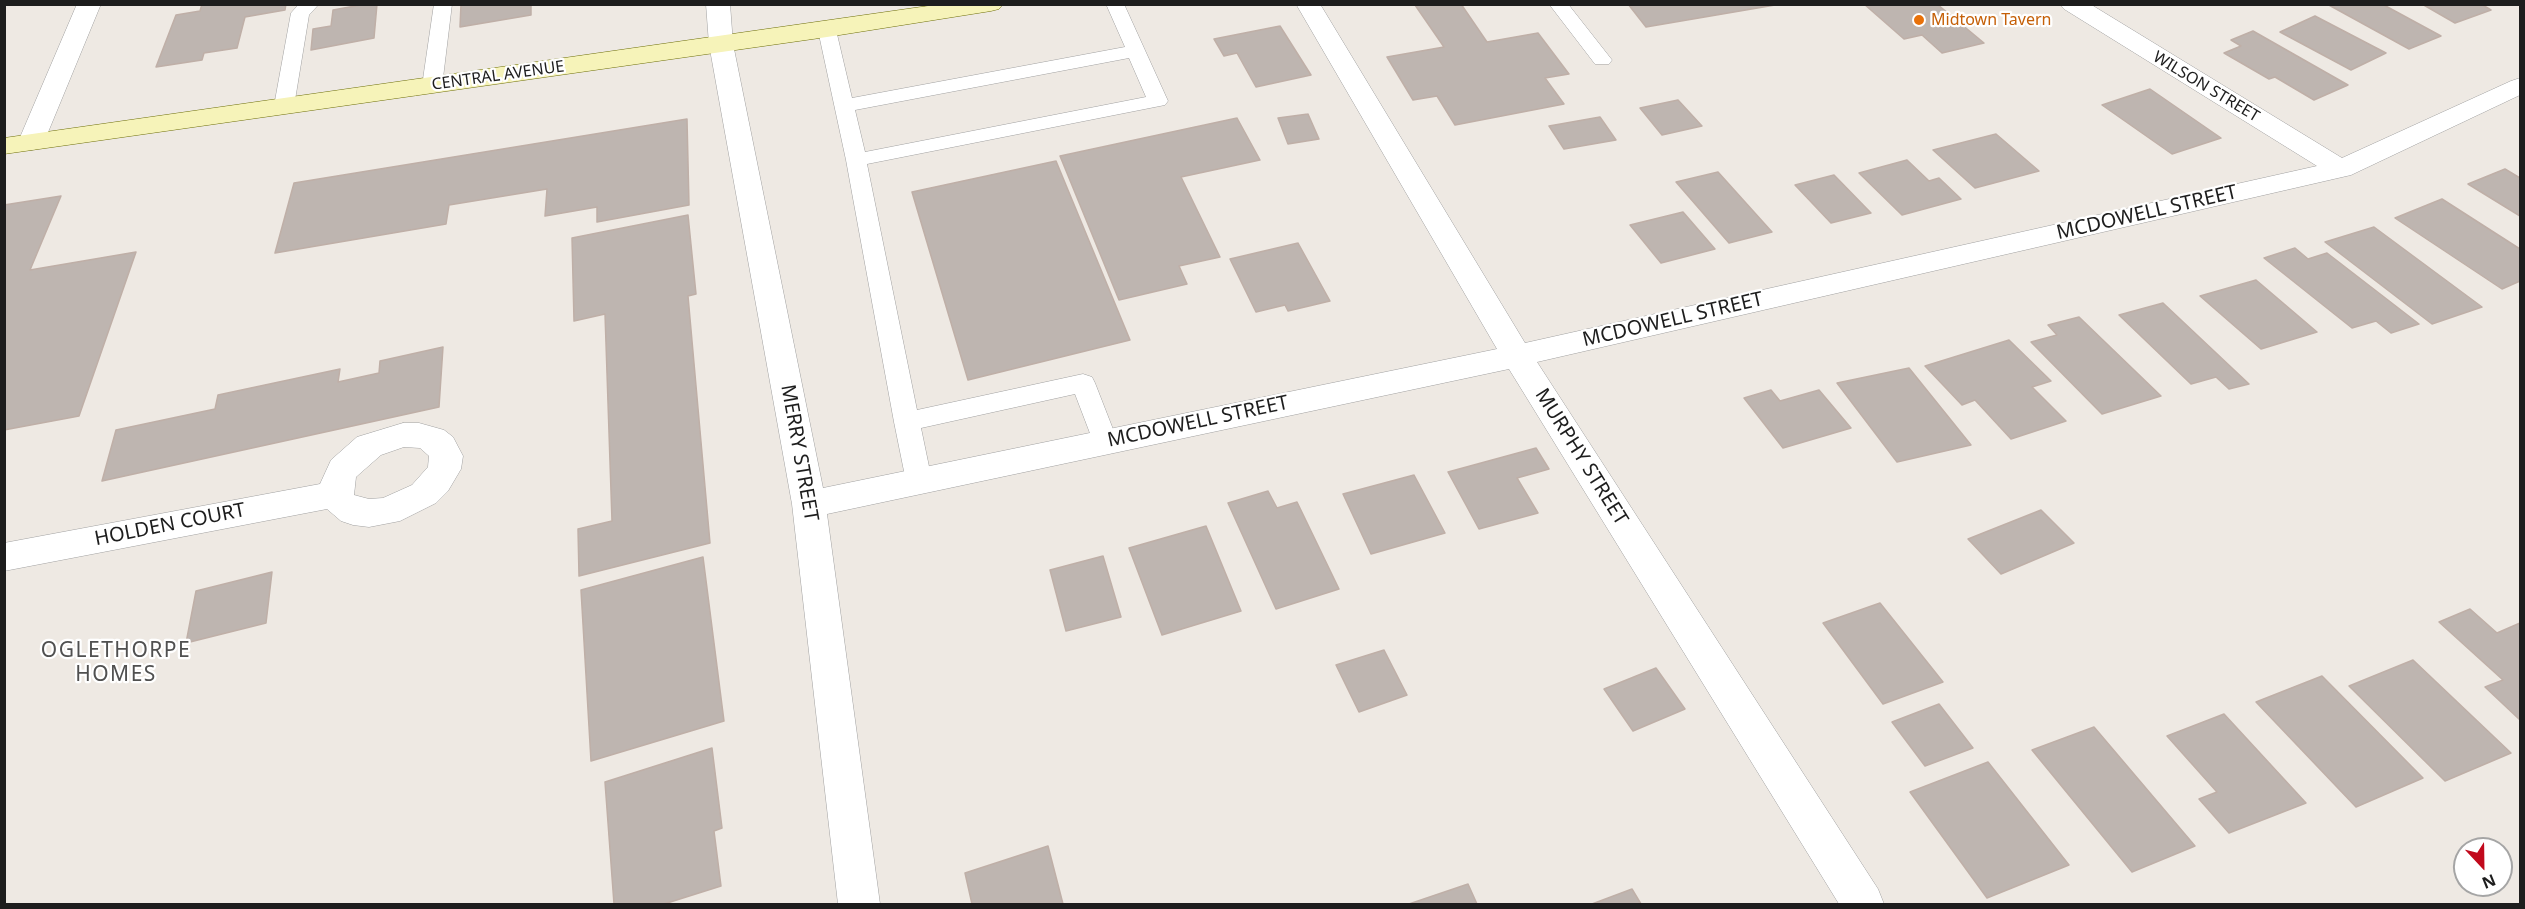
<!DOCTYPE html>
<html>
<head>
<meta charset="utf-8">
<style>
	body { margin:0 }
	#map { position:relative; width:2525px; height:909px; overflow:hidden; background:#eee9e3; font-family:"Noto Sans",sans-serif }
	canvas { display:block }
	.frame { position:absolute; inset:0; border:6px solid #1d1d1d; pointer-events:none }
	.north { position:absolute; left:2453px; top:837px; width:60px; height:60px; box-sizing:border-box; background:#fff; border:2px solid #a5a5a5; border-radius:50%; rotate:158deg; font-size:16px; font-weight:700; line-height:24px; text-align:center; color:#1d1d1d }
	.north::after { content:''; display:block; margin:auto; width:21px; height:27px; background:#c1091c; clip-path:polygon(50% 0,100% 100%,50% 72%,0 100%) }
</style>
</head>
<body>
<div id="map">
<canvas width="2525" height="909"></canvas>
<div class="frame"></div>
<div class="north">N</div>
</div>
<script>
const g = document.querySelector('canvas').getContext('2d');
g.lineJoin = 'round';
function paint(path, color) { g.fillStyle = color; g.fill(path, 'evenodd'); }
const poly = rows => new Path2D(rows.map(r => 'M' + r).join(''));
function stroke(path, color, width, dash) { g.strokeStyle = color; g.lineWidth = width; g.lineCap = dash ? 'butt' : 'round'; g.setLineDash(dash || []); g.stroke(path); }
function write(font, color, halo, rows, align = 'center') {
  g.font = font + ' "Noto Sans",sans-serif'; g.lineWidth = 4.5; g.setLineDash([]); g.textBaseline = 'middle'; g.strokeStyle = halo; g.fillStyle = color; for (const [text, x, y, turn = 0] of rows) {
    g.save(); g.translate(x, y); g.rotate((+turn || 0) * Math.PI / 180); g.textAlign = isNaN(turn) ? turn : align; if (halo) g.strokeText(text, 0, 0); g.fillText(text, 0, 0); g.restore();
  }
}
const building = poly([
	[202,4,286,4,285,10,245,17,237,48,204,53,202,60,156,67,176,15,200,11,202,4],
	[366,4,377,4,374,38,311,50,313,29,331,26,333,10,366,4],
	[461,4,531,4,531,15,460,27,461,4],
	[1461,4,1487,42,1538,33,1569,74,1545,78,1564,104,1455,125,1437,96,1413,100,1387,57,1444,47,1415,5,1461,4],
	[1628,4,1781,4,1646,27,1628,4],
	[1864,4,1937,4,1984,43,1942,53,1922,35,1904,39,1864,4],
	[2327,4,2382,4,2441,36,2409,49,2327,4],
	[2422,4,2481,4,2491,10,2455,23,2422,4],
	[2315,16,2386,53,2351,70,2280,32,2315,16],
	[1280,26,1311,75,1256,87,1237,53,1224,56,1214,39,1280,26],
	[2253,31,2348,85,2314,100,2275,77,2269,79,2224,53,2241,46,2231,40,2253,31],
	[2150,89,2221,138,2172,154,2102,105,2150,89],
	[1678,100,1702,126,1662,135,1640,108,1678,100],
	[1308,114,1319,139,1288,144,1278,118,1308,114],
	[1600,117,1616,140,1564,149,1549,126,1600,117],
	[1237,118,1260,160,1181,177,1220,257,1179,266,1187,284,1119,300,1060,156,1237,118],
	[687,119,689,205,597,222,597,207,545,216,547,189,449,205,446,224,275,253,294,183,687,119],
	[1996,134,2039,171,1975,188,1933,150,1996,134],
	[1907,160,1929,181,1939,178,1961,199,1902,215,1859,173,1907,160],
	[1056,161,1130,340,968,380,912,192,1056,161],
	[2505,169,2520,178,2520,216,2468,184,2505,169],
	[1718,172,1772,232,1729,243,1676,182,1718,172],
	[1834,175,1871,213,1831,223,1795,185,1834,175],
	[61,196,30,270,136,252,79,416,4,430,4,205,61,196],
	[2442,199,2520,249,2520,281,2502,289,2395,218,2442,199],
	[1683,212,1715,249,1661,263,1630,225,1683,212],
	[688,215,696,294,688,296,710,543,579,576,578,529,612,521,605,314,574,321,572,238,688,215],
	[2374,227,2482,307,2432,324,2325,242,2374,227],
	[1298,243,1330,301,1288,311,1285,305,1256,312,1230,259,1298,243],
	[2295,248,2308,259,2327,253,2419,324,2391,333,2376,321,2352,328,2264,258,2295,248],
	[2256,280,2317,332,2261,349,2200,296,2256,280],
	[2163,303,2249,384,2229,389,2216,377,2191,384,2119,315,2163,303],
	[2079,317,2161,396,2102,414,2031,342,2057,335,2048,325,2079,317],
	[2009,340,2051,381,2032,387,2066,421,2011,439,1975,400,1962,405,1925,366,2009,340],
	[443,347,439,407,102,481,116,430,215,409,218,395,340,369,338,382,379,373,380,361,443,347],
	[1909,368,1971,445,1897,462,1837,383,1909,368],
	[1771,390,1780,401,1819,390,1851,428,1783,448,1744,398,1771,390],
	[1536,448,1549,469,1517,478,1538,513,1479,529,1448,472,1536,448],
	[1414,475,1445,533,1371,554,1343,494,1414,475],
	[1268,491,1277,508,1297,502,1339,589,1276,609,1228,503,1268,491],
	[2041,510,2074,543,2001,574,1968,539,2041,510],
	[1206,526,1241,611,1162,635,1129,548,1206,526],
	[1103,556,1121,617,1066,631,1050,570,1103,556],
	[703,557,724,721,591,761,581,590,703,557],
	[272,572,266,623,186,643,196,591,272,572],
	[1880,603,1943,682,1883,704,1823,623,1880,603],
	[2470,609,2497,633,2520,623,2520,720,2485,687,2503,680,2439,622,2470,609],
	[1384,650,1407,695,1359,712,1336,665,1384,650],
	[2413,660,2511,753,2445,781,2349,686,2413,660],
	[1656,668,1685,709,1633,731,1604,689,1656,668],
	[2322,676,2423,778,2356,807,2256,702,2322,676],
	[1939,704,1973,748,1925,766,1892,722,1939,704],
	[2224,714,2306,803,2229,833,2199,799,2217,792,2167,736,2224,714],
	[2094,727,2195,846,2132,872,2032,750,2094,727],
	[712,748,722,828,714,831,721,886,664,904,614,904,605,782,712,748],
	[1988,762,2069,865,1987,898,1910,792,1988,762],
	[1048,846,1063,904,972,904,965,873,1048,846],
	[1468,884,1477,904,1409,904,1468,884],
	[1632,889,1641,904,1592,904,1632,889]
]);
const service = poly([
	[299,4,319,4,309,15,294,106,291,110,284,112,277,110,274,106,291,13,299,4],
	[434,4,452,4,442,86,439,90,432,92,425,90,422,86,434,4],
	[1106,4,1124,4,1168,101,1165,105,867,164,917,410,1083,374,1092,377,1095,383,1118,442,1114,449,1105,452,1096,449,1075,394,921,428,932,481,928,488,919,491,910,488,906,481,894,422,846,160,818,30,820,26,827,24,834,26,836,30,852,98,1125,47,1106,4],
	[1129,58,1146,97,865,152,855,110,1129,58],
	[1549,4,1568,4,1612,60,1609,64,1595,64,1549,4]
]);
const minor = poly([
	[77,4,101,4,44,142,40,148,31,150,22,148,18,142,77,4],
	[706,4,730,4,733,44,823,488,1497,349,1296,4,1320,4,1525,343,2317,166,2064,9,2060,4,2090,4,2342,158,2511,81,2520,78,2520,95,2351,175,1537,362,1878,889,1884,904,1839,904,1509,369,827,514,880,904,838,904,792,504,709,44,706,4],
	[403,423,419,423,444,430,453,437,463,456,461,469,448,491,436,503,400,521,369,527,353,525,341,521,327,509,4,571,4,543,320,484,331,460,357,437,403,423],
	[404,447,420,448,429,456,428,467,412,485,383,498,369,499,354,495,356,477,381,455,404,447]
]);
const secondary = poly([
	[942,4,1003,4,999,9,991,11,827,37,4,154,4,138,942,4]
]);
const markers = [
	[1919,20,6,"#e8710a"]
];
const farFoodnames = [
	["Midtown Tavern",1931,20]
];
const farStreetnames = [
	["CENTRAL AVENUE",498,76,-8],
	["WILSON STREET",2206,87,31]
];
const streetNames = [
	["MCDOWELL STREET",2147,213,-13],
	["MCDOWELL STREET",1673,320,-13],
	["MCDOWELL STREET",1198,422,-12],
	["MERRY STREET",799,453,80],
	["MURPHY STREET",1581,457,58],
	["HOLDEN COURT",170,525,-11]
];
const neighbourhoodNames = [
	["OGLETHORPE",116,651],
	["HOMES",116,675]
];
paint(building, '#beb5b0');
stroke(building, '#bfafa7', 1.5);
stroke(service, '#a1a1a1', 1);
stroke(minor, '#a1a1a1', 1);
stroke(secondary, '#6e6f0a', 1);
paint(service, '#fff');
paint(minor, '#fff');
paint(secondary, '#f6f3b9');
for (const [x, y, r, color] of markers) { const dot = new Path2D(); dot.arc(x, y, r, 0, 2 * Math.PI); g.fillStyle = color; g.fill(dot); stroke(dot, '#fff', 2); }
write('16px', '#c56008', '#fff', farFoodnames, 'left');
write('16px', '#1d1d1d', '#fff', farStreetnames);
write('20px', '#1d1d1d', '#fff', streetNames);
g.letterSpacing = '1.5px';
write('21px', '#505050', '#fff', neighbourhoodNames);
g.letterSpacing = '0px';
</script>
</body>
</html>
